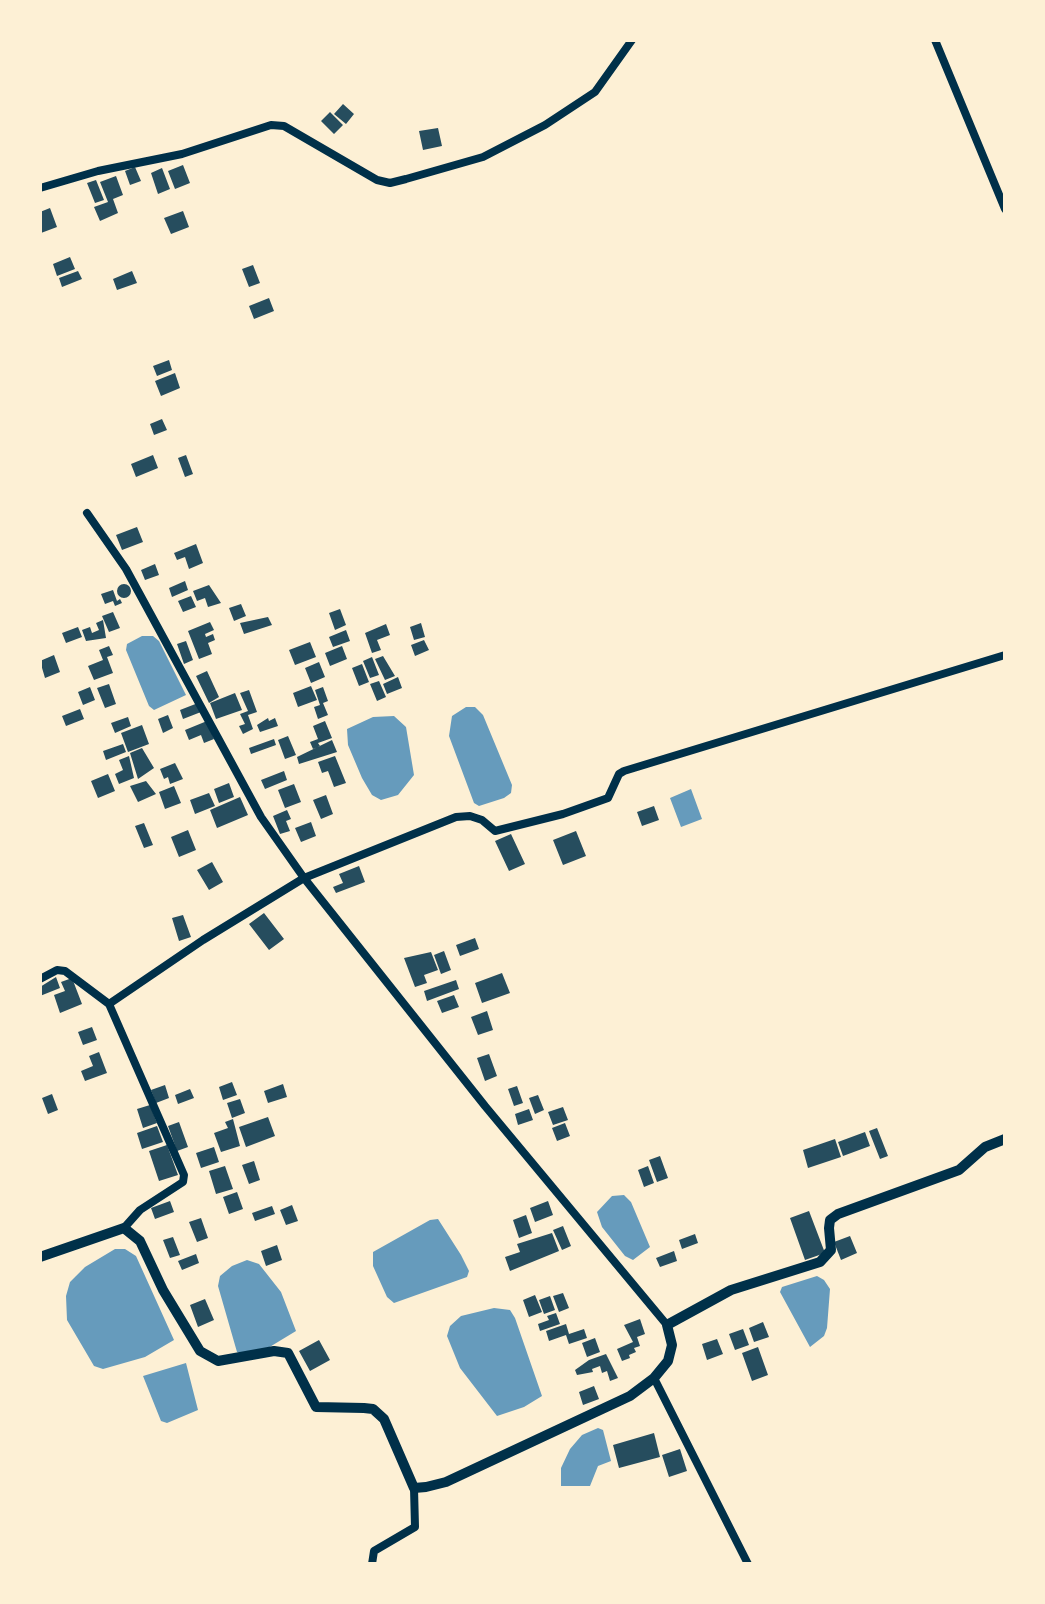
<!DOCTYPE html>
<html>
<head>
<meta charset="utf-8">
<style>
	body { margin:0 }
	#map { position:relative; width:1045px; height:1604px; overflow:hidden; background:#fdf0d5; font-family:Manrope,sans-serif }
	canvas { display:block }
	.frame { position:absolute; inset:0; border:42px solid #fdf0d5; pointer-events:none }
</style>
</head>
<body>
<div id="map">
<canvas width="1045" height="1604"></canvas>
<div class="frame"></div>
</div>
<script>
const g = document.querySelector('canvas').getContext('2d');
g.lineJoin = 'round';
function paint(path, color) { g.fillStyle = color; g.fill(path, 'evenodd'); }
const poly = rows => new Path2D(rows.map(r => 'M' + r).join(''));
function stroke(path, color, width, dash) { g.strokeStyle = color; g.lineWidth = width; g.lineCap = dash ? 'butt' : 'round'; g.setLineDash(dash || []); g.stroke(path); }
const water = poly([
	[142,636,153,636,159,641,186,695,154,710,149,706,126,650,127,644],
	[466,707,475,707,483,715,512,785,511,793,504,798,479,806,474,803,449,736,452,716],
	[394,716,406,727,414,775,398,795,381,800,372,795,362,778,348,745,347,729,373,717],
	[691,789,702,819,681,827,670,798],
	[624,1195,631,1202,650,1247,633,1260,625,1256,602,1227,597,1212,612,1196],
	[438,1219,461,1255,469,1271,467,1277,394,1303,387,1297,373,1266,373,1252,430,1220],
	[115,1249,125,1249,136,1256,174,1340,145,1357,103,1369,94,1366,67,1320,66,1296,70,1282,85,1267],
	[247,1260,259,1264,281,1292,296,1331,263,1351,247,1356,237,1352,218,1286,220,1276,232,1266],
	[817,1276,824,1280,830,1289,827,1328,824,1336,810,1347,780,1292,782,1287],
	[494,1308,510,1310,515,1318,542,1396,524,1407,497,1416,460,1368,447,1336,450,1326,461,1316],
	[186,1363,198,1410,167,1423,161,1421,143,1376],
	[598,1428,603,1430,611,1461,598,1466,590,1486,561,1486,561,1468,570,1449,582,1435]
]);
const building = poly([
	[343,104,354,114,346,124,334,114],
	[330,112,343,125,334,134,321,121],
	[438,128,442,146,423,150,419,131],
	[183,165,190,183,175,189,168,171],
	[135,167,141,181,130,185,125,171],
	[162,168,170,189,158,194,151,173],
	[116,176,123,195,113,199,118,213,100,221,94,207,108,202,100,182],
	[96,180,104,200,95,203,87,183],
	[50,208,57,227,41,233,40,212],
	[183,211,189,227,171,234,164,218],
	[70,257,75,269,57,276,53,264],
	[253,265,260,283,249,287,242,269],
	[78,271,82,279,62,287,59,278],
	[132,271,137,283,117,290,113,279],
	[269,298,274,311,254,319,249,306],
	[169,360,172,370,157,376,153,366],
	[175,373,180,388,161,396,155,381],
	[162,419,167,430,154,435,150,424],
	[153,455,158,468,136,477,131,464],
	[186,455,193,474,185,477,178,458],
	[137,527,143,542,122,550,116,535],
	[196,544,203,563,189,569,185,557,177,560,174,553],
	[155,564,159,575,145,580,141,570],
	[185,581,188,590,172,597,169,588],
	'117 591a7 7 0 1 1 14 0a7 7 0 1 1-14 0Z',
	[209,585,221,603,208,607,205,598,197,601,193,591],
	[113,590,117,601,120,599,122,603,115,606,113,601,105,604,101,594],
	[191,596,196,607,183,612,178,601],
	[241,604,246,616,234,621,229,608],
	[340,609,346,625,335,630,329,613],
	[113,612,120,628,109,632,102,616],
	[268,617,272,625,244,634,240,623],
	[103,620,106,638,86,641,82,630,90,627,92,633,99,630,96,623],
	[210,622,214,630,205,634,206,637,213,634,215,640,208,643,212,654,199,659,188,631],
	[421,623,425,637,414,640,410,627],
	[386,624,390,635,377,640,381,650,372,653,365,633],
	[78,627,82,637,66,643,62,633],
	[346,630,350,641,333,647,329,637],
	[424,640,429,650,415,656,411,645],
	[186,641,193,660,184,664,177,644],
	[310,642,316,657,295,665,289,650],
	[109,646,113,655,107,657,113,673,94,680,88,666,103,660,99,650],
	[342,646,347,659,330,666,325,653],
	[54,655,60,672,45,678,40,661],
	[383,656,395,676,385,680,375,659],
	[372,657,379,675,370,678,363,661],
	[319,662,325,677,311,683,305,668],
	[362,664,369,682,359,686,352,668],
	[207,671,219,697,209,703,196,676],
	[398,677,402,688,387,694,383,684],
	[379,681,386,697,377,701,370,684],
	[109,684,116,704,105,708,97,688],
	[311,686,317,700,298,707,293,693],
	[90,687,95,700,83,705,78,692],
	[323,687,328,701,323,703,328,715,318,719,314,707,320,705,315,690],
	[249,690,257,712,248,715,253,729,243,734,239,726,245,724,240,714,248,711,240,693],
	[235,693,242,710,216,719,210,703],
	[198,703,201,712,183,719,180,710],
	[80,709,84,719,66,726,62,716],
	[168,715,173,728,163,733,158,719],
	[128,717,131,726,115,733,111,723],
	[268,718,269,721,275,718,278,726,260,732,257,725],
	[207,721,214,739,204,743,201,735,189,740,185,730],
	[325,721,332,738,318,743,320,746,313,749,310,742,318,739,313,726],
	[142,725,149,744,128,752,121,733],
	[288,736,296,755,285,759,278,740],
	[274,739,276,745,251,754,249,748],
	[332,740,337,752,299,764,297,757],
	[123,744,126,752,106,760,103,751],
	[142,748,154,768,138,779,130,753],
	[129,756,134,778,119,784,115,774,123,770,119,760],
	[335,756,346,783,334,787,328,771,322,773,318,762],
	[175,763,183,779,170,784,168,777,164,779,160,769],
	[284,771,287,780,265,789,261,780],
	[108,774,115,791,98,798,91,781],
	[146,781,156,794,138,802,130,786],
	[229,783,234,797,219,803,214,789],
	[294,784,301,802,285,808,278,790],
	[174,786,181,803,165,809,159,792],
	[209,793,215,806,195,814,190,800],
	[326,795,333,814,321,819,313,800],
	[240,797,248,815,217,828,210,810],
	[654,806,659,820,642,826,637,812],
	[287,810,291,819,286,821,290,831,280,834,273,816],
	[311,822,316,836,301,842,295,828],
	[144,823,153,845,144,848,135,826],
	[188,830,196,850,179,857,171,837],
	[576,831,586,856,563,865,553,840],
	[511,834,525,864,509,871,495,841],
	[212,862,223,882,209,890,197,870],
	[359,866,365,882,336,893,333,887,343,883,339,874],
	[264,913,284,939,269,950,249,924],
	[183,915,191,937,179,941,172,918],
	[475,938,479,949,460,956,456,945],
	[444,951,451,970,441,974,434,955],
	[431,952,438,970,424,975,427,983,415,987,404,958],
	[502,973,510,993,482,1003,475,983],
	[56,977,60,988,40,996,40,987],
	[72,978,82,1004,60,1013,54,995,65,991,61,982],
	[456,980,459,989,427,1001,424,991],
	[454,995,459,1007,442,1013,437,1001],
	[487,1011,493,1030,478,1035,471,1017],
	[92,1027,97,1040,83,1045,78,1032],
	[99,1052,107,1073,85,1081,81,1071,93,1066,89,1056],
	[489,1054,497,1076,485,1081,477,1058],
	[232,1082,237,1095,223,1100,219,1087],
	[283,1084,287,1097,268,1103,264,1091],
	[165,1085,169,1098,156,1103,151,1090],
	[517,1086,523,1103,514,1106,508,1089],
	[190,1089,194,1098,178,1104,175,1095],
	[52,1094,58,1110,48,1114,42,1098],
	[538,1095,544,1110,535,1114,529,1098],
	[240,1099,245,1113,232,1118,227,1103],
	[150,1105,157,1123,143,1128,137,1109],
	[563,1107,568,1120,553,1125,548,1112],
	[529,1109,533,1120,518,1125,515,1114],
	[268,1117,275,1136,246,1147,239,1127],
	[233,1119,240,1146,221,1152,214,1133,228,1128,225,1122],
	[179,1122,188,1147,177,1151,168,1126],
	[565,1123,570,1136,557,1141,552,1128],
	[157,1126,163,1142,142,1149,137,1133],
	[877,1128,888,1156,880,1159,869,1131],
	[865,1132,870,1146,843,1156,838,1142],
	[835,1139,841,1157,808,1168,803,1150],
	[167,1145,178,1175,159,1181,149,1151],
	[214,1147,219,1162,201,1168,196,1153],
	[660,1156,668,1178,657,1182,649,1160],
	[254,1161,260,1180,249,1184,242,1165],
	[225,1166,233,1189,216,1194,209,1171],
	[648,1166,654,1183,644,1187,638,1170],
	[237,1192,243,1209,229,1214,223,1197],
	[170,1201,174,1212,155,1219,151,1208],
	[548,1201,553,1215,535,1222,530,1208],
	[292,1205,298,1221,286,1225,280,1210],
	[272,1206,275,1214,255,1221,252,1213],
	[809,1211,825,1253,805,1260,790,1218],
	[526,1215,532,1233,519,1238,513,1220],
	[201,1218,208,1238,197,1242,189,1222],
	[563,1226,571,1246,562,1250,553,1230],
	[552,1233,559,1251,510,1271,505,1257,520,1252,517,1244],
	[695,1234,698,1243,682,1249,679,1240],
	[850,1236,857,1253,841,1260,834,1242],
	[173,1237,180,1255,170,1258,163,1240],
	[277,1245,282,1260,266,1266,261,1251],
	[674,1251,677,1261,660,1267,656,1258],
	[196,1254,199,1263,182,1270,178,1261],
	[563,1293,569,1308,559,1312,553,1296],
	[535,1295,542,1312,529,1317,523,1300],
	[550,1296,555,1310,544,1314,539,1300],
	[205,1299,214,1320,198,1327,190,1305],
	[556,1313,560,1324,540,1331,538,1324,549,1320,547,1316],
	[640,1319,645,1334,637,1337,640,1346,634,1348,636,1352,629,1355,630,1358,622,1361,617,1349,633,1342,624,1325],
	[763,1322,769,1337,754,1342,749,1328],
	[566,1324,569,1334,584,1329,587,1338,569,1344,566,1335,549,1341,546,1331],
	[743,1329,749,1345,735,1350,729,1334],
	[595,1338,600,1352,587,1357,582,1343],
	[717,1339,723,1354,707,1360,702,1344],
	[319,1340,330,1360,310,1371,299,1351],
	[758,1347,768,1375,752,1381,742,1353],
	[606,1354,618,1378,610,1381,607,1371,602,1373,600,1366,592,1369,593,1372,577,1375,575,1370,589,1360],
	[594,1386,599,1399,583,1405,579,1392],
	[654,1433,660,1457,619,1468,613,1445],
	[680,1449,687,1471,669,1477,662,1455]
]);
const minor = poly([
	[935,40,1005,209],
	[40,188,98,171,182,154,271,125,284,126,377,180,390,183,406,179,483,157,545,125,595,92,632,40],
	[87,513,126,569,261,817,304,878,485,1106,667,1325],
	[40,979,57,970,65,971,109,1004],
	[124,1228,140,1210,183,1182,184,1175,109,1004,203,940,304,878,456,817,470,816,482,820,495,831,563,814,608,798,619,774,624,771,1005,655],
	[654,1378,748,1564],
	[372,1564,374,1551,415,1527,414,1488]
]);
const tertiary = poly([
	[40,1257,124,1228,140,1241,163,1290,200,1351,218,1361,274,1351,288,1353,316,1407,364,1408,373,1409,384,1419,414,1488,426,1487,446,1482,630,1396,654,1378,668,1361,672,1345,667,1325,731,1290,820,1262,831,1250,829,1228,830,1220,838,1214,959,1170,985,1147,1005,1139]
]);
paint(water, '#669bbc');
paint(building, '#264d5e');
stroke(minor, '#003049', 8);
stroke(tertiary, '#003049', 10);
</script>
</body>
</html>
